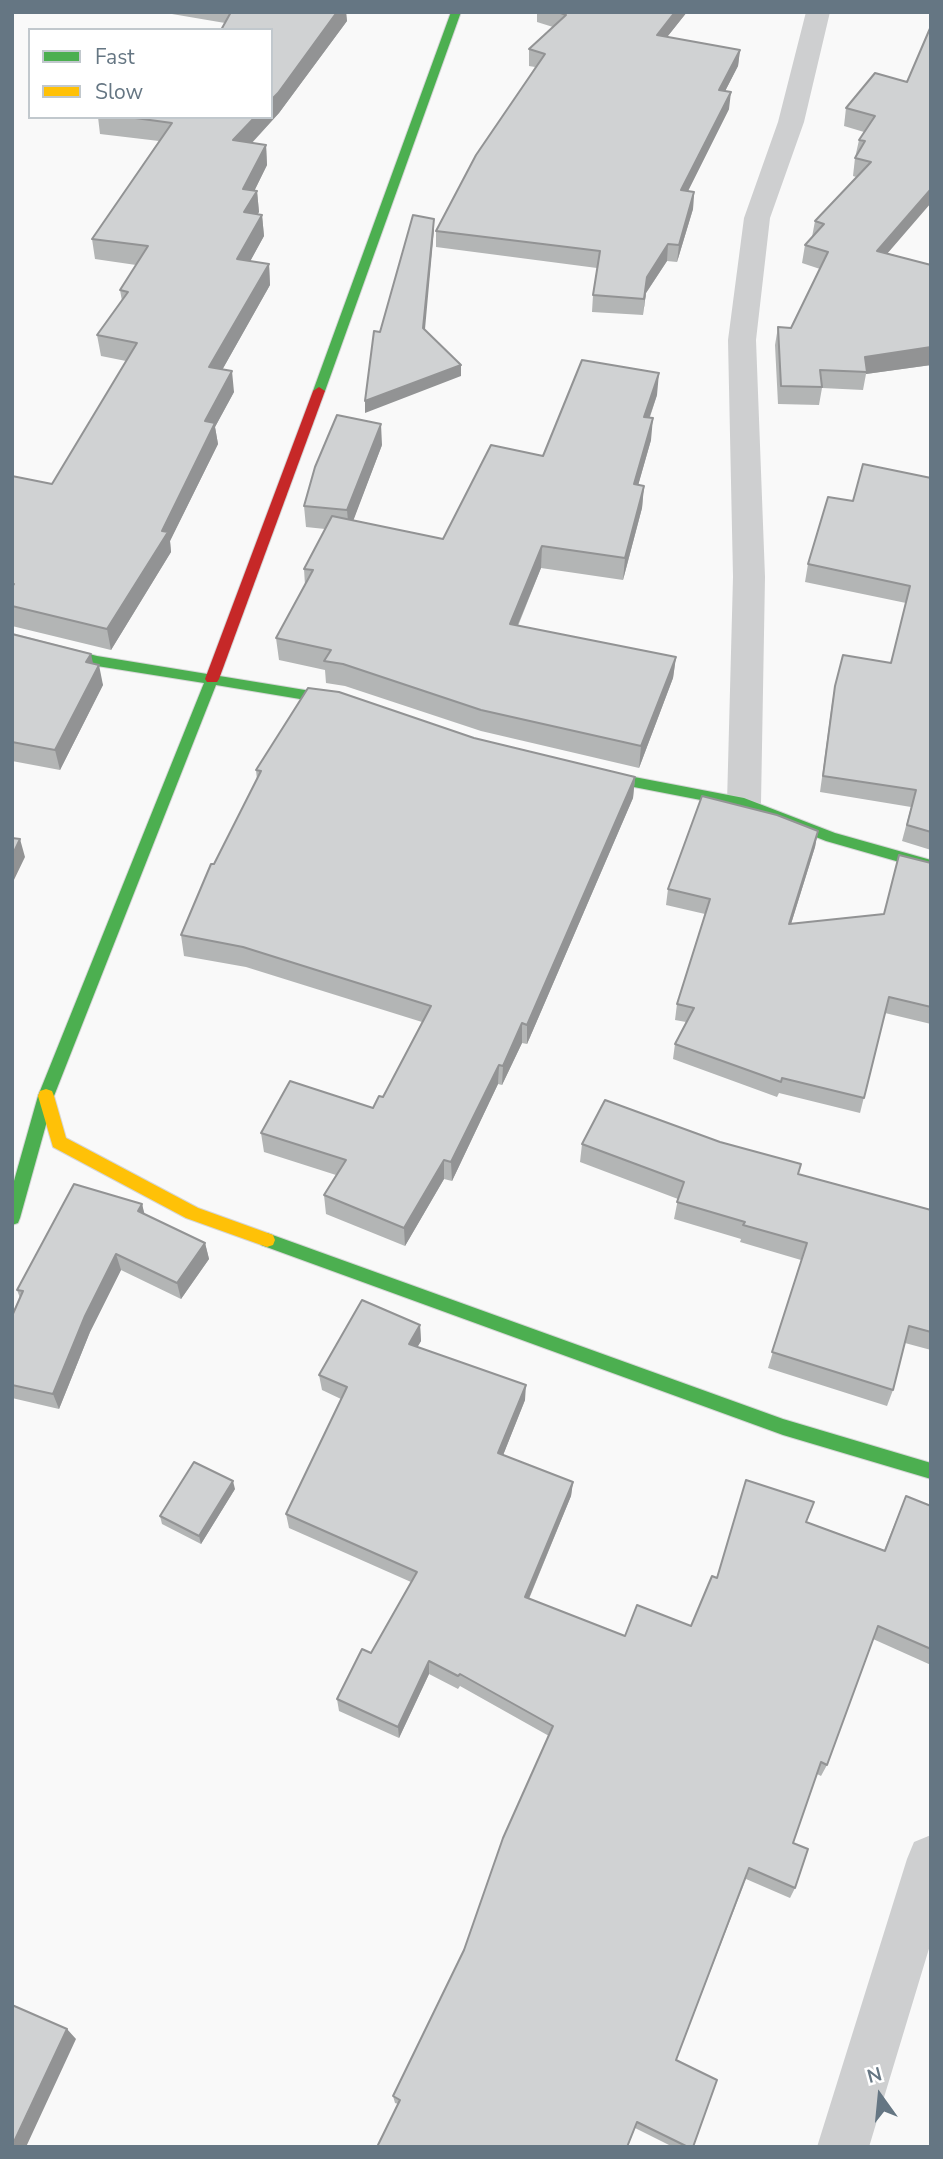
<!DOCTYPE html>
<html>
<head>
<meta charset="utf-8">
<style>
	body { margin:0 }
	#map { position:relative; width:943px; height:2159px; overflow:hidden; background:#f9f9f9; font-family:"Nunito Sans",sans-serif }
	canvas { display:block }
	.frame { position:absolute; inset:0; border:14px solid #657683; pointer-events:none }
	.legend { position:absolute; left:28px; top:28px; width:245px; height:91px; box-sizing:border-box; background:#fff; border:2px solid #c1c8cd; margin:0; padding:9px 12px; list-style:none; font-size:21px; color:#657683 }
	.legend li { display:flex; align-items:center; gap:14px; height:35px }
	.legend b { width:35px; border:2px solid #c1c8cd }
	.north { position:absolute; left:845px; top:2061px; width:70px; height:70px; -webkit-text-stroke:5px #fff; paint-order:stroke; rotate:345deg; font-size:19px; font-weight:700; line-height:28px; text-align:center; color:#657683 }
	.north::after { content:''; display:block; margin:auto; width:24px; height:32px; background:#657683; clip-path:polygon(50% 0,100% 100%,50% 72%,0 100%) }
</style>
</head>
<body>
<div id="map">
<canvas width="943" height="2159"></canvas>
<div class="frame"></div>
<ul class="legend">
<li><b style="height:9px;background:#4caf50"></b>Fast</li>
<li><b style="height:9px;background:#ffc107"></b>Slow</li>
</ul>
<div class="north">N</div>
</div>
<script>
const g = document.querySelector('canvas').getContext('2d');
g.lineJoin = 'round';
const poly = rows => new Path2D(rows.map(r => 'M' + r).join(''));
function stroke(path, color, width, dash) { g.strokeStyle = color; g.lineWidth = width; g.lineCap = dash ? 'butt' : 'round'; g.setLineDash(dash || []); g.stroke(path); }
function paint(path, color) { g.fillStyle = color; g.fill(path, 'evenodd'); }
const street = poly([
	[806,12,830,12,804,122,770,218,756,340,765,577,761,803,756,812,744,816,732,812,727,803,733,577,728,340,744,218,778,122,806,12],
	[931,1835,931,1942,869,2147,817,2147,907,1859,914,1842,931,1835]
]);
const fast = poly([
	[451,12,461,12,325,391,319,395,315,394,313,391,451,12],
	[12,634,97,656,354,698,361,703,354,708,216,685,54,1096,20,1218,18,1223,12,1225,12,1188,38,1096,204,683,97,666,12,644,12,634],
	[582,767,744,798,835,833,931,860,931,871,826,841,742,808,577,776,575,772,577,768,582,767],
	[267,1233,783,1419,931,1463,931,1479,783,1435,261,1245,259,1240,261,1235,267,1233]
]);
const slow = poly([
	[46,1089,52,1091,54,1096,66,1138,198,1208,273,1235,275,1240,273,1245,267,1247,186,1218,53,1147,38,1096,40,1091,46,1089]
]);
const jam = poly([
	[319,387,325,391,219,679,217,682,207,682,205,679,313,391,319,387]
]);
const wall = poly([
	[172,12,346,12,347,21,279,113,252,143,266,145,267,165,254,191,257,191,259,212,257,214,262,215,264,236,250,261,269,264,270,285,222,370,234,392,215,427,218,444,170,541,171,552,111,650,12,626,12,476,52,484,126,361,101,356,97,335,122,301,120,290,136,265,95,259,92,239,159,141,100,134,98,117,271,117,225,23,172,14],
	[537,12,687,12,667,37,740,50,738,66,725,91,729,109,688,191,694,192,693,209,677,262,667,261,646,293,643,315,592,312,593,295,597,268,436,247,436,231,535,67,529,66,529,49,553,27,537,22],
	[907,82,887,253,931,265,931,365,866,374,863,390,822,388,819,405,778,404,775,345,778,327,791,328,820,269,802,263,805,245,812,237,815,221,856,177,853,176,855,158,859,140,864,132,844,126,846,108],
	[657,395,650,417,651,440,638,485,644,486,642,508,623,580,541,568,518,626,676,657,673,678,639,768,481,731,345,686,326,683,325,670,279,660,276,638,305,585,304,569,325,529,306,527,304,506,382,445,353,520,443,539,543,456],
	[931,478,931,850,902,841,911,807,820,792,832,703,835,686,891,663,906,603,805,582,808,564,853,501],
	[12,634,93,664,103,685,60,770,12,761],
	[474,738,635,777,633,798,527,1044,522,1043,502,1085,498,1084,452,1181,444,1179,405,1246,326,1214,324,1195,336,1175,264,1152,261,1133,373,1108,383,1097,422,1022,246,967,184,956,181,935,214,864,257,780,256,770],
	[818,831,815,847,791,924,884,914,931,863,931,1024,885,1013,860,1113,779,1093,777,1097,673,1059,675,1044,686,1022,675,1020,677,1004,705,914,666,905,668,889],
	[582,1144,799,1174,931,1210,931,1350,905,1343,893,1390,887,1406,768,1368,801,1260,740,1242,741,1239,674,1219,678,1199,580,1162],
	[142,1204,144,1214,205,1243,209,1259,181,1299,121,1270,90,1332,59,1409,12,1398,12,1316,20,1298,17,1290],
	[420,1325,421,1341,417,1347,525,1400,503,1455,573,1482,571,1496,529,1599,625,1636,691,1626,717,1578,807,1522,884,1550,906,1496,931,1506,931,1665,873,1639,827,1765,821,1776,817,1774,793,1843,795,1888,790,1898,746,1879,676,2060,693,2147,673,2147,635,2128,398,2104,395,2103,393,2096,464,1950,549,1736,460,1686,458,1689,429,1674,399,1738,339,1711,337,1699,371,1653,411,1582,289,1528,286,1514,341,1399,322,1390,319,1375],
	[235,1489,201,1544,162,1524,160,1516]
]);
const shadedWall = poly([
	[337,12,346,12,347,21,279,113,235,161,233,140,255,117,271,117,271,100],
	[675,12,687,12,656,51,657,35],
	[740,50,738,66,717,107,719,90],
	[731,92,729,109,680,207,681,190],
	[266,145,267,165,245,210,243,189],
	[931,189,931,203,874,269,877,251],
	[257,191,259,212,246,233,244,212],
	[694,192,693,209,677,262,679,245],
	[262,215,264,236,240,280,237,259],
	[434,219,434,230,424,340,423,328],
	[668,244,667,261,646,293,643,315,647,277],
	[269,264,270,285,212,388,209,367],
	[931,347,931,365,866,374,865,357],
	[461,365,461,376,365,413,365,401],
	[232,371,234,392,215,427,218,444,170,541,171,552,111,650,107,629,162,531,205,421],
	[659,373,657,395,642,439,644,417],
	[653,418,651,440,632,507,634,484],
	[381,424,382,445,349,532,347,510],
	[644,486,642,508,623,580,625,558],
	[542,546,541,568,509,646,510,624],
	[91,654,95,672,99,665,103,685,60,770,55,750,86,662],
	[676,657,673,678,639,768,641,746],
	[635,777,633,798,527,1044,527,1025],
	[818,831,815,847,786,940,789,924],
	[20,839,25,857,12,884,12,856],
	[522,1023,522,1043,502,1085,503,1066],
	[499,1065,498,1084,452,1181,451,1162],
	[444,1160,444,1179,405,1246,404,1228],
	[142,1204,146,1220,138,1211],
	[205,1243,209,1259,181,1299,177,1283],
	[116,1254,121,1270,90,1332,59,1409,53,1394,85,1316],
	[420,1325,421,1341,410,1360,409,1344],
	[526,1385,525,1400,498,1468,498,1453],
	[233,1481,235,1489,201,1544,199,1536],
	[573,1482,571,1496,524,1610,525,1597],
	[429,1661,429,1674,399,1738,398,1727],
	[67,2029,76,2039,26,2147,12,2147]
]);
const building = poly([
	[231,12,337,12,278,93,271,100,271,30,221,30,231,12],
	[558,12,675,12,657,35,740,50,719,90,731,92,681,190,694,192,679,245,668,244,647,277,644,299,593,295,600,251,436,231,476,155,545,54,529,49,566,15,558,12],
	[931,26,931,189,877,251,931,265,931,347,865,357,867,372,820,370,822,387,781,386,778,327,791,328,828,252,805,245,824,224,815,221,871,162,855,158,865,141,859,140,875,116,846,108,875,73,907,82,931,26],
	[128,117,255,117,233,140,266,145,243,189,257,191,244,212,262,215,237,259,269,264,209,367,232,371,205,421,215,423,162,531,168,532,107,629,12,606,12,587,14,584,12,584,12,476,52,484,137,343,97,335,128,292,120,290,148,246,92,239,172,123,128,117],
	[413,215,434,219,423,328,461,365,365,401,374,331,380,332,413,215],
	[582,360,659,373,644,417,653,418,634,484,644,486,625,558,542,546,510,624,676,657,641,746,481,710,343,664,324,661,331,650,276,638,313,570,304,569,332,516,443,539,491,445,543,456,582,360],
	[337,415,381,424,347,510,304,506,315,467,337,415],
	[863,464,931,478,931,832,907,825,916,790,823,776,835,686,843,655,891,663,910,586,808,564,828,497,853,501,863,464],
	[12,634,91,654,86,662,99,665,55,750,12,742,12,634],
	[308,688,339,692,474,738,635,777,527,1025,522,1023,503,1066,499,1065,451,1162,444,1160,404,1228,324,1195,346,1160,261,1133,290,1081,373,1108,379,1096,383,1097,431,1006,243,947,181,935,211,864,214,864,261,771,256,770,308,688],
	[702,796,777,815,818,831,789,924,884,914,899,855,931,863,931,1007,889,997,864,1098,782,1078,781,1082,675,1044,694,1008,677,1004,710,899,668,889,702,796],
	[12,838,20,839,12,856,12,838],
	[605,1100,720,1142,801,1164,798,1174,931,1210,931,1332,909,1326,893,1390,772,1352,807,1243,743,1225,745,1222,677,1202,684,1182,582,1144,605,1100],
	[74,1184,142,1204,138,1211,205,1243,177,1283,116,1254,85,1316,53,1394,12,1385,12,1316,23,1291,17,1290,74,1184],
	[362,1300,420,1325,409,1344,526,1385,498,1453,573,1482,525,1597,625,1636,637,1605,691,1626,712,1576,717,1578,746,1480,814,1502,806,1522,885,1551,906,1496,931,1506,931,1649,878,1626,827,1765,821,1762,793,1843,808,1849,795,1888,749,1868,676,2060,717,2080,693,2147,688,2147,637,2122,627,2147,377,2147,400,2100,393,2096,464,1950,503,1838,553,1726,460,1674,458,1676,429,1661,398,1727,337,1699,362,1649,371,1653,417,1572,286,1514,347,1387,319,1375,362,1300],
	[194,1462,233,1481,199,1536,160,1516,194,1462],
	[12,2005,67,2029,12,2146,12,2005]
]);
stroke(fast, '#d5d6d7', 2);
stroke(slow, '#d5d6d7', 2);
stroke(jam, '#d5d6d7', 2);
paint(street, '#cecfd0');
paint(fast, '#4caf50');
paint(slow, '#ffc107');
paint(jam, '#c62828');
paint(wall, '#b3b5b5');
paint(shadedWall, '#929394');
paint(building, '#d0d2d3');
stroke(building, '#929394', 2);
</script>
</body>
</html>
